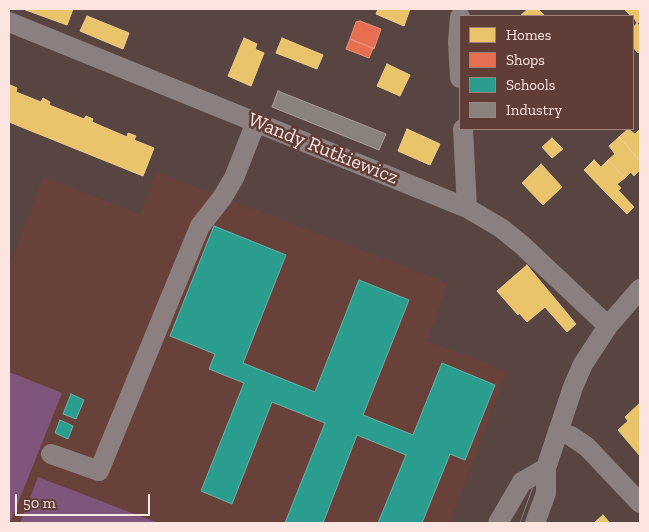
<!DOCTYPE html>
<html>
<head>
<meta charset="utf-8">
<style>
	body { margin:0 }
	#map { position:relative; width:649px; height:532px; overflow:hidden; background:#584441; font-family:"Zilla Slab",serif }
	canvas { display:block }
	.frame { position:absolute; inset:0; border:10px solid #fce4e1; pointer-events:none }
	.legend { position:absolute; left:459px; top:15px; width:175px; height:115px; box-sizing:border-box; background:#613d38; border:1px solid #9f807c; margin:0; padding:6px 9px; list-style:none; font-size:15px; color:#fce4e1 }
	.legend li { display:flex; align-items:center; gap:10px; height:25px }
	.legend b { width:25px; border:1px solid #9f807c }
	.scale { position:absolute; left:15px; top:494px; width:135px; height:22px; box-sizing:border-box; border:2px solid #fce4e1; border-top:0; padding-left:6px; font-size:15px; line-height:18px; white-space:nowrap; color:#fce4e1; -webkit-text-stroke:4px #613d38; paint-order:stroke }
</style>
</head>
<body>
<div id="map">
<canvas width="649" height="532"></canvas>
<div class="frame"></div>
<ul class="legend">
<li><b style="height:14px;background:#e9c46a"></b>Homes</li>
<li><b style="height:14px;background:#e76f51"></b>Shops</li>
<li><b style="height:14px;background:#2a9d8f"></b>Schools</li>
<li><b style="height:14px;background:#8a817c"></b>Industry</li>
</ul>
<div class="scale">50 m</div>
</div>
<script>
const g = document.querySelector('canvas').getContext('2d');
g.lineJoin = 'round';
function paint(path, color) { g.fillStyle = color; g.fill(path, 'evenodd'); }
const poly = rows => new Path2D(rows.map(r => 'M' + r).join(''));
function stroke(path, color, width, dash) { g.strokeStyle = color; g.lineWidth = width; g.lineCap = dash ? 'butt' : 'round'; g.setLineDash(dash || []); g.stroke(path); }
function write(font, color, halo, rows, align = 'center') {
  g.font = font + ' "Zilla Slab",serif'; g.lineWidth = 5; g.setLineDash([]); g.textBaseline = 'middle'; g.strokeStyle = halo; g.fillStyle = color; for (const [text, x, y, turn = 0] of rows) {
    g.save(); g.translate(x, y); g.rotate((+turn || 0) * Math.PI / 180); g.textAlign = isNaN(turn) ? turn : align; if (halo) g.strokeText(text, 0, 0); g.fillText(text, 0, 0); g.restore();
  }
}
const built = poly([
	[156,172,448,283,427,341,507,371,450,523,9,523,9,268,43,177,140,214]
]);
const green = poly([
	[9,372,62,393,10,523,9,523],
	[38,477,158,523,20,523]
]);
const homes = poly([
	[23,9,73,9,67,25,23,9],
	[378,9,410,9,404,26,376,14,378,9],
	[528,9,538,9,545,16,520,16,528,9],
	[624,9,640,9,640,21,637,23,633,16,631,16,624,9],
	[87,16,129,33,123,49,80,31,87,16],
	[637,23,640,27,640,51,638,53,633,47,633,28,637,23],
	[244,38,257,44,255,49,264,53,251,86,228,76,244,38],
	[282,38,323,55,317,69,276,53,282,38],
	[387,64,410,75,400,96,377,86,387,64],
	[10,85,17,88,16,92,41,102,43,98,50,102,49,105,84,119,86,116,93,119,92,122,127,137,128,133,136,136,134,140,154,148,143,176,9,122,10,85],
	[407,129,440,144,430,165,398,151,407,129],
	[628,129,635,134,640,129,640,161,619,137,628,129],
	[619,137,640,161,640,170,634,176,631,172,625,178,608,160,615,154,609,146,619,137],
	[552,138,563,149,552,158,542,147,552,138],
	[594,160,601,167,608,160,625,178,617,184,621,188,610,197,584,170,594,160],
	[541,164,562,187,543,205,522,183,541,164],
	[618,190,634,207,627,214,610,197,618,190],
	[527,265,576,324,567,332,545,307,527,322,519,313,518,315,497,291,527,265],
	[640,403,640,456,618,430,628,421,625,417,640,403],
	[603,515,610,523,594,523,603,515]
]);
const shops = poly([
	[360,21,381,29,374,49,350,39,356,22,360,21],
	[350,39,373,48,369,58,346,49,350,39]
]);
const schools = poly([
	[214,226,286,255,243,363,315,392,359,280,409,300,363,415,413,435,442,363,495,385,465,460,450,454,422,523,378,523,406,455,357,435,323,523,285,523,325,423,272,402,232,504,201,491,244,383,209,369,215,354,170,336,214,226],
	[71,394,84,400,76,419,63,414,71,394],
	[60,420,73,426,68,439,55,433,60,420]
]);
const industry = poly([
	[278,91,386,134,379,150,272,107,278,91]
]);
const minor = poly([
	[460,17,458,42,460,78],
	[9,22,467,208,501,228,522,245,608,326],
	[463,129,467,208],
	[558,431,571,436,587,447,640,503],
	[51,454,99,471,200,226,222,198,234,178,256,122],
	[498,523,522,482,546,468],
	[535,523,546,493,546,468,573,387,583,364,608,326,640,289]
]);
const tram = poly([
	[520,523,569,386,580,362,604,323,619,305,640,283],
	[530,523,577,388,587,366,611,328,640,294]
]);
const streetNames = [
	["Wandy Rutkiewicz",323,149,22]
];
paint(built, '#68413b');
paint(green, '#80557b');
paint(homes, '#e9c46a');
stroke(homes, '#efce8e', 1);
paint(shops, '#e76f51');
stroke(shops, '#ed927c', 1);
paint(schools, '#2a9d8f');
stroke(schools, '#69b2a8', 1);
paint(industry, '#8a817c');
stroke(industry, '#ac9f9a', 1);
stroke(minor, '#8b807f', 20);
stroke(tram, '#8d807d', 1);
write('20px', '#fce4e1', '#613d38', streetNames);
</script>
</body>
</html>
